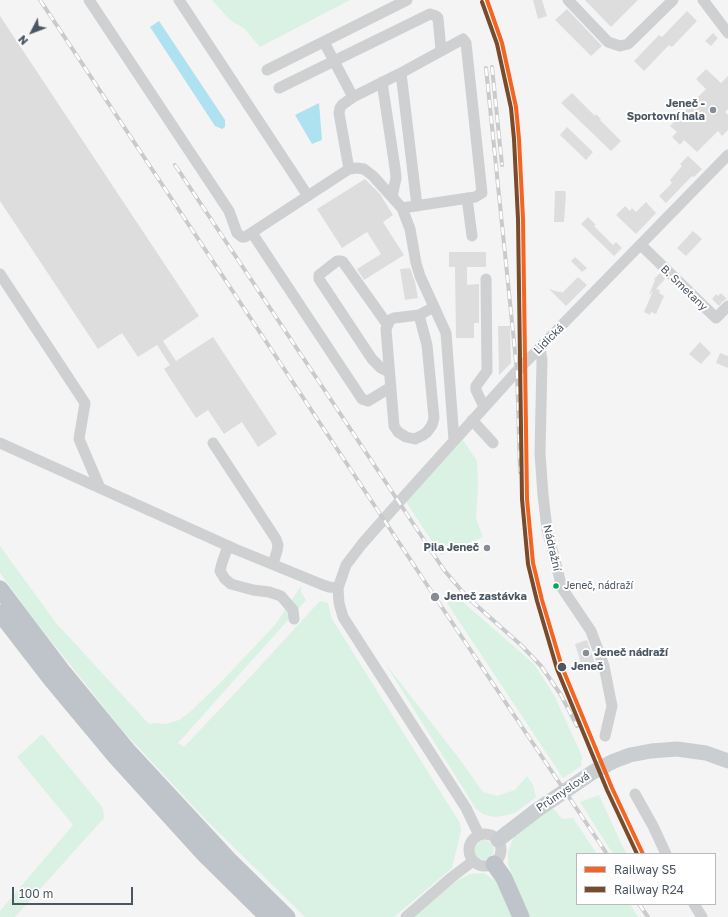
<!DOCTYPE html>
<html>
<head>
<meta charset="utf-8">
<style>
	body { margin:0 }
	#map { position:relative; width:728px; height:917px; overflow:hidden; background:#f4f4f4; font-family:"Golos Text",sans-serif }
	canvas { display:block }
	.legend { position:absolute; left:576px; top:853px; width:140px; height:52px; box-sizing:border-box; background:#fff; border:1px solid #b7bbc0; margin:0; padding:5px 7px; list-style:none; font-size:12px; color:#4a5661 }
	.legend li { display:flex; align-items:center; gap:8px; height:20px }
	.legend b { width:20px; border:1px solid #b7bbc0 }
	.north { position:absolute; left:12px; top:12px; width:40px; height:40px; -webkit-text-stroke:3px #fff; paint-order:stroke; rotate:228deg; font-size:11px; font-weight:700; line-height:16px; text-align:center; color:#4a5661 }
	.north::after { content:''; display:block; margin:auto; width:14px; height:18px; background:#4a5661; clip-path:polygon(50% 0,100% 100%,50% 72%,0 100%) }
	.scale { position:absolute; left:12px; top:887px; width:121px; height:18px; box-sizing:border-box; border:2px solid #4a5661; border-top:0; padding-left:5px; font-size:12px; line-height:14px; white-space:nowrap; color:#4a5661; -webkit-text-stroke:3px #fff; paint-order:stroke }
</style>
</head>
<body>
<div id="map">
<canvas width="728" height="917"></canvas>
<ul class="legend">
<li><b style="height:5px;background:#f26522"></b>Railway S5</li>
<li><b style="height:5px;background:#7a4b2a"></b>Railway R24</li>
</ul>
<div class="north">N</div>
<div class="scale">100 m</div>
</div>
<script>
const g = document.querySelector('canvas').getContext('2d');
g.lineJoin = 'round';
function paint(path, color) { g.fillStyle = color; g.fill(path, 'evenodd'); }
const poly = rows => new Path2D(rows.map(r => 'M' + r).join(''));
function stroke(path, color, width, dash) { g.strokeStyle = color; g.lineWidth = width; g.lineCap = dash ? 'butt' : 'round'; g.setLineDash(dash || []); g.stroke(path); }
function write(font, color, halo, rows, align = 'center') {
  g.font = font + ' "Golos Text",sans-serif'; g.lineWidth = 4; g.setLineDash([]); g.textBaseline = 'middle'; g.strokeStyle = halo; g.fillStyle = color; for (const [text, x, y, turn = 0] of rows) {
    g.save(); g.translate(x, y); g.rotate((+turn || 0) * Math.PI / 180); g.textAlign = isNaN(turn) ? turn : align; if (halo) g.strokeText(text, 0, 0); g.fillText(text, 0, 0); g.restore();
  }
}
const green = poly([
	[212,0,350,0,260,47,244,28,230,20],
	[463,440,477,461,478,486,476,518,483,537,441,555,406,502],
	[0,546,56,623,149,724,155,723,166,724,179,720,190,712,220,683,275,625,301,586,301,592,306,600,178,743,184,747,252,675,320,601,328,603,332,619,460,823,461,831,452,868,394,917,305,917,206,820,123,731,36,622,0,573],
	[456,596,534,664,554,695,582,756,581,766,563,778,447,603],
	[385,663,461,761,483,792,497,796,515,790,527,776,533,785,536,797,515,813,503,816,494,817,483,814,476,809],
	[42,734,103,808,104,818,15,917,0,917,0,911,73,825,17,757],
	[599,795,622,845,627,854,613,854,580,802],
	[552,807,562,819,573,818,597,854,577,854,577,904,630,904,638,917,527,917,515,881,508,864,508,852,514,836],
	'474 850a10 10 0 1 1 20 0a10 10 0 1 1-20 0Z',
	[484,873,497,882,513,917,414,917,428,903,458,880,470,874]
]);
const water = poly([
	[159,21,225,120,225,127,222,129,215,126,150,27],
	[319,103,322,140,312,144,295,115]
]);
const building = poly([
	[533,0,542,0,547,16,538,19],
	[585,0,638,0,611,27],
	[567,9,602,46,591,56,555,20],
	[687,11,697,21,672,47,669,45,644,71,634,61,659,35,662,37],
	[0,16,199,316,163,341,176,361,213,337,277,434,258,447,242,422,224,434,208,410,196,418,164,369,170,365,157,345,138,357,122,333,98,349,0,201],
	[713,33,718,38,711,46,705,41],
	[706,69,721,83,728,76,728,109,725,112,728,115,728,130,722,136,718,131,697,152,684,140,680,145,672,137,677,132,670,126,706,89,696,79],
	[572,93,595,116,596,114,601,119,600,120,621,141,611,151,561,103],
	[567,127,593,152,586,160,560,135],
	[688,156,702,169,694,177,692,176,666,203,659,196,672,183,670,180,682,166,680,164],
	[365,179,380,194,393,215,383,222,404,255,364,280,357,269,381,254,367,232,342,248,317,209],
	[555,191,565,191,566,193,564,222,554,222],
	[646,202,656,213,636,234,616,215,625,206,630,211,632,208,636,212],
	[588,217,596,225,594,226,613,245,616,242,622,248,614,256,581,224],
	[693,231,702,239,686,256,677,248],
	[449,252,486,252,486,267,467,267,467,285,479,284,479,323,474,323,474,338,456,338,455,267,449,267],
	[575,257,587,268,582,272,571,261],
	[410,268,415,282,418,298,405,300,400,269],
	[660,273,665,279,656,289,660,290,659,293,664,296,656,314,651,312,650,315,644,312,653,291,649,295,655,280,654,279],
	[578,277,587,285,566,306,549,289,559,292,560,291,562,293],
	[721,293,727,299,723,301,719,306,712,299,716,294,718,296],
	[498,326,510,326,511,363,499,375],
	[700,342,711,353,701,364,689,354],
	[720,353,728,356,728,368,716,363],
	[587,640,596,666,583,670,575,644]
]);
const minor = poly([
	[89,0,229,211,237,233,242,237,245,237,349,169,357,168,364,169,373,176,402,208,410,229,416,263,420,276,446,333,454,440],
	[179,0,308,196],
	[568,0,608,42,620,46,628,44,673,0],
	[703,0,728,33],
	[324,42,353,97],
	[267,70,407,0],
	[401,73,417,206],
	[382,82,395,168,396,178,392,197],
	[279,88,430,14,436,16,438,18,441,50],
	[349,169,339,113,340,108,342,105,353,97,401,73,463,39,466,43,482,193,475,197,402,208],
	[467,198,472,236],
	[252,233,362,399,368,401,391,387],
	[641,245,716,318,728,306],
	[0,274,85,403,79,439,100,488],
	[419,315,427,345,434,418,432,425,427,432,423,435,415,439,406,437,398,432,394,426,386,329,390,320,394,318,419,315,434,307],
	[387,324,343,262,341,261,337,261,319,275,319,279,372,359,381,368,389,372],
	[540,348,542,360,540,453,543,495,547,529,562,588,591,631,604,666,612,706,605,736],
	[484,407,476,390,476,386,487,371,486,279],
	[472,420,493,443],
	[0,443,235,549,323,585,329,587,338,588],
	[213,443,276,539,278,545,277,551,273,564],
	[228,546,222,563,220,571,225,579,231,584,253,590,269,592,281,596,293,610,294,619],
	[635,794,653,826,666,854],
	'469 850a16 16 0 1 1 32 0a16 16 0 1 1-32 0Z',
	[479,835,466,808,343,617,339,603,338,588,346,565,362,544,399,502,517,371,728,155],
	[694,904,702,917],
	[406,917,452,877,473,861]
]);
const major = poly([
	[498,840,537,810,593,772,614,761,630,755,651,751,677,749,706,753,728,761]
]);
const highway = poly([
	[0,589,62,671,127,750,229,860,287,917],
	[0,613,51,679,116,757,205,855,268,917],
	[494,864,504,878,521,917]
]);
const rail = poly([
	[40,0,435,597,607,854],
	[492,67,502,165],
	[486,68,517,371,520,472],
	[175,165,444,570,467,597,521,645,541,666,561,695,577,726],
	[639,904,648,917]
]);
const rail1 = poly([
	[487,0,502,43,516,107,519,139,523,219,527,499,533,563,542,600,562,667,612,788,643,854]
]);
const rail2 = poly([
	[482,2,497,44,511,108,514,139,518,219,522,499,528,564,537,601,557,669,607,790,637,854]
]);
const markers = [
	[713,110,4,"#868d94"],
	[487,548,4,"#868d94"],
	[556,586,3.5,"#00a651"],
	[435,597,5,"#868d94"],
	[586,653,4,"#868d94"],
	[562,667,5,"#4a5661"]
];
const busNames = [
	["Jeneč, nádraží",564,586]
];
const poiNames = [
	["Jeneč -",705,104],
	["Sportovní hala",705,117],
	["Pila Jeneč",479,548],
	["Jeneč zastávka",444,597,"left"],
	["Jeneč nádraží",594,653,"left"]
];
const streetNames = [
	["B. Smetany",684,288,44],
	["Lidická",549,339,-45],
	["Nádražní",552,548,77],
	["Průmyslová",563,792,-34]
];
const stopNames = [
	["Jeneč",571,667]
];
paint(green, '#d9f2e3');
paint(water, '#aee2f0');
paint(building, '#ddddde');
stroke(minor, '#ced0d2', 11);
stroke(major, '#caced1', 15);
stroke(highway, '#bec4c9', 17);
stroke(rail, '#c9cacc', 4);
stroke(rail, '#fff', 2.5, [8]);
stroke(rail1, '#f26522', 4);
stroke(rail2, '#7a4b2a', 4);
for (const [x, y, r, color] of markers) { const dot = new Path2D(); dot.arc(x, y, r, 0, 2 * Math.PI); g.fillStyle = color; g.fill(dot); stroke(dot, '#fff', 1.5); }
write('10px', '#4a5661', '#fff', busNames, 'left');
write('bold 11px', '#4a5661', '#fff', poiNames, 'right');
write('11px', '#4a5661', '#fff', streetNames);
write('bold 11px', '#4a5661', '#fff', stopNames, 'left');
</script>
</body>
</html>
